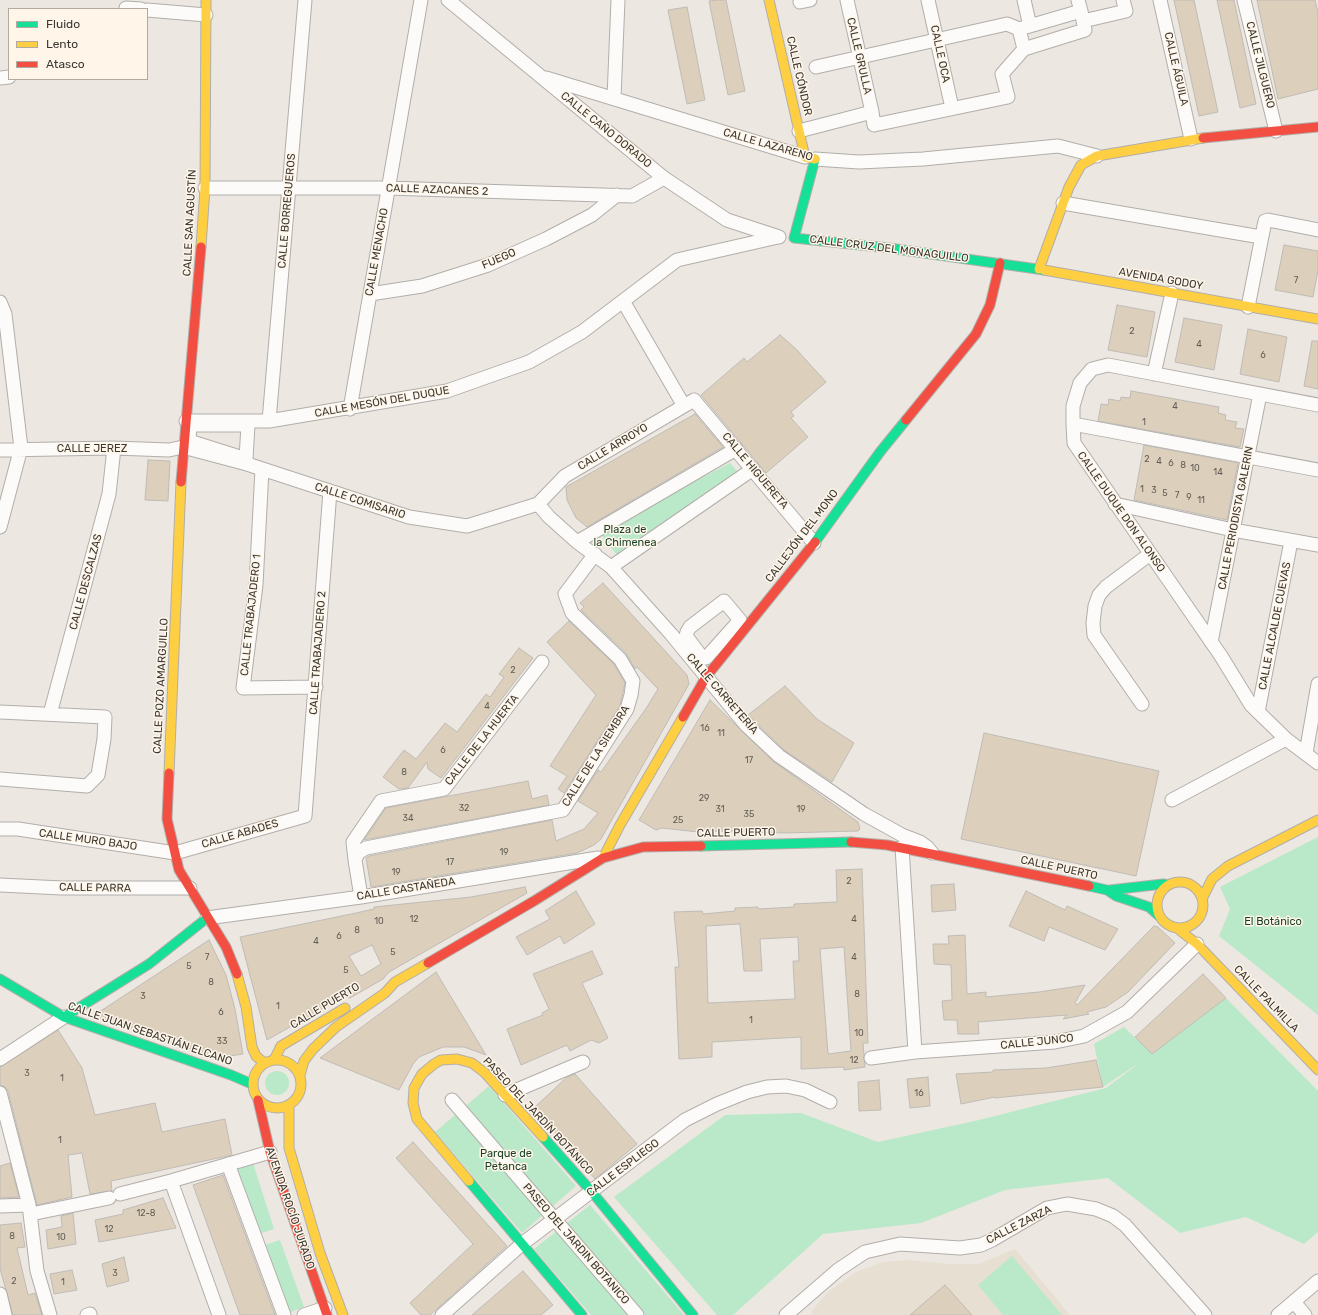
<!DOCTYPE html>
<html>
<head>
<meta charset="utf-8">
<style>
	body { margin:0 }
	#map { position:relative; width:1318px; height:1315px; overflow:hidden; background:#ece7e1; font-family:Rubik,sans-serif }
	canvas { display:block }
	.legend { position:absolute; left:8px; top:8px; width:140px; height:72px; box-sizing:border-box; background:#fff6e9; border:1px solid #b1aaa0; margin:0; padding:5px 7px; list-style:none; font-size:12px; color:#3b3833 }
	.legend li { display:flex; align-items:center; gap:8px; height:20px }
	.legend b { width:20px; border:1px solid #b1aaa0 }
</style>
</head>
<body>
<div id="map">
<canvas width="1318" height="1315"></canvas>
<ul class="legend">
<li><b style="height:5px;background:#16e098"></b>Fluido</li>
<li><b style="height:5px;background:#ffcf43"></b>Lento</li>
<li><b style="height:5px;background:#f24e42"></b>Atasco</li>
</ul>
</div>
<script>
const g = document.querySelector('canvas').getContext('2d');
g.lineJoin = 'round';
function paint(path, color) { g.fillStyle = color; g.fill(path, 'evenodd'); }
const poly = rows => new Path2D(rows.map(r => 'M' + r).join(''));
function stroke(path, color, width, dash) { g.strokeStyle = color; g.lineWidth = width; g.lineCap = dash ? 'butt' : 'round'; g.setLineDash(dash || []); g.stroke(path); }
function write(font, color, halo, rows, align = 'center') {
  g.font = font + ' Rubik,sans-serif'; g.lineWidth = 3; g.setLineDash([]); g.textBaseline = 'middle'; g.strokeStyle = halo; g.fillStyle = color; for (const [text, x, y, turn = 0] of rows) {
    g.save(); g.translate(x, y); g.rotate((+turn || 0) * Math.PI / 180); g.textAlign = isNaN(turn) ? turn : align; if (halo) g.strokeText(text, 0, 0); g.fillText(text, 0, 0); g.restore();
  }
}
const built = poly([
	[1015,1249,1070,1315,814,1315,811,1312,828,1292,856,1272,883,1262,907,1260,950,1264,979,1264]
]);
const green = poly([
	[730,463,737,471,620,559,599,532],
	[1318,837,1318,1015,1219,936,1230,909,1220,887],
	[1226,998,1318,1091,1318,1232,1304,1244,1246,1217,1180,1233,1108,1178,1005,1190,921,1223,823,1234,733,1315,717,1315,614,1197,725,1115,801,1113,878,1142,979,1120,1106,1088,1142,1061,1103,1087,1094,1044,1124,1027,1152,1054],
	'265 1083a12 12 0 1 1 24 0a12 12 0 1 1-24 0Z',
	[489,1086,576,1186,522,1233,435,1132],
	[253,1163,274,1229,256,1235,236,1169],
	[590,1205,684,1315,591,1315,534,1249],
	[280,1240,304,1307,286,1314,262,1246],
	[1012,1256,1062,1315,1003,1315,978,1285]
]);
const building = poly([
	[716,0,726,0,745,91,728,95,709,1,716,0],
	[1174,0,1194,0,1218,112,1199,116,1174,0],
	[1217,0,1234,0,1256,104,1240,108,1217,0],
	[1257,0,1315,0,1318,13,1318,89,1278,99,1257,0],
	[687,7,705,100,687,104,668,10,687,7],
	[1284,245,1318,251,1318,270,1313,297,1275,290,1284,245],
	[1117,305,1155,312,1147,357,1108,350,1117,305],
	[1184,318,1222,325,1214,370,1175,362,1184,318],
	[1248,329,1287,337,1279,382,1240,374,1248,329],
	[780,335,796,349,826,382,791,412,794,416,791,418,808,437,766,473,701,395,744,358,747,362,780,335],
	[1312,341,1318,341,1318,389,1304,386,1312,341],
	[1131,391,1219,407,1218,413,1226,415,1225,420,1237,422,1235,428,1244,429,1240,447,1098,421,1101,404,1108,405,1109,399,1120,401,1121,397,1130,398,1131,391],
	[695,414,723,447,587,527,576,518,567,500,566,487,695,414],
	[1144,445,1238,463,1227,520,1134,500,1144,445],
	[148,460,170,461,168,501,145,500,148,460],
	[603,583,687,675,689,684,601,839,594,845,577,853,371,887,366,858,369,856,552,820,556,841,584,829,598,813,578,801,598,770,601,772,647,707,658,689,637,667,635,669,626,653,581,610,584,607,580,603,603,583],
	[569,621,614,664,625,683,620,706,564,793,558,789,567,776,550,766,596,695,547,642,569,621],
	[519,648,533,658,441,778,428,769,427,762,408,788,399,789,383,777,404,750,416,759,445,723,457,732,486,694,490,697,504,677,499,674,519,648],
	[785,686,817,719,854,743,832,782,784,750,748,715,785,686],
	[710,700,774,762,858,822,860,829,858,831,784,833,724,831,698,832,662,828,656,830,639,820,710,700],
	[984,733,1159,771,1136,876,961,839,984,733],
	[528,781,532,799,547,795,549,805,364,840,386,808,528,781],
	[862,869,868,1043,863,1043,865,1067,844,1070,844,1067,801,1069,801,1037,712,1042,712,1057,679,1059,675,967,679,967,674,912,702,911,703,914,735,911,735,908,758,907,758,909,794,907,794,904,837,902,836,870,862,869],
	[740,924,744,971,762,971,760,939,798,937,799,961,793,961,795,999,708,1003,706,926,740,924],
	[844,947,851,1051,828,1054,820,949,844,947],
	[954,884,956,910,932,912,931,885,954,884],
	[525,887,527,893,389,972,383,979,350,998,345,997,339,999,267,1040,240,937,356,913,374,909,374,907,471,897,525,887],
	[372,945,381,964,361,976,349,956,372,945],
	[576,891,595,924,564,944,560,936,527,955,516,937,550,919,545,911,576,891],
	[1026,891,1065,910,1067,906,1118,929,1105,950,1049,927,1044,941,1009,926,1026,891],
	[1154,926,1158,927,1175,943,1128,992,1106,1007,1087,1012,1089,1014,1063,1019,1067,1015,978,1022,979,1034,958,1034,957,1020,944,1020,942,1001,952,1000,951,965,934,964,933,944,949,944,948,936,965,935,967,994,986,992,986,997,1039,992,1085,985,1075,1003,1077,1005,1154,926],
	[209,940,226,975,235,1009,243,1054,217,1058,93,1016,209,940],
	[592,951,603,974,582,983,608,1038,599,1043,591,1040,570,1051,567,1045,521,1065,507,1029,543,1015,542,1013,549,1009,533,974,592,951],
	[436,972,486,1055,464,1047,443,1047,419,1057,413,1064,399,1090,320,1058,436,972],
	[1203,974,1226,998,1152,1054,1135,1037,1203,974],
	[58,1030,82,1068,95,1115,155,1103,162,1132,225,1119,232,1155,111,1181,112,1191,90,1194,82,1153,68,1155,72,1197,37,1205,8,1091,5,1087,0,1085,0,1067,58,1030],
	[1096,1060,1103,1087,995,1098,995,1097,961,1104,956,1074,993,1072,993,1070,1046,1068,1096,1060],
	[575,1074,637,1144,595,1179,534,1108,567,1077,575,1074],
	[928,1077,930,1106,910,1108,907,1079,928,1077],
	[879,1080,881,1110,859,1111,858,1082,879,1080],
	[413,1142,507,1246,430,1315,421,1315,410,1303,473,1244,396,1158,413,1142],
	[10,1163,19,1197,0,1198,0,1166,10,1163],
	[223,1175,275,1315,240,1315,193,1185,223,1175],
	[163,1198,176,1228,99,1242,95,1220,123,1214,123,1210,163,1198],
	[73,1213,76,1244,48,1249,46,1230,62,1227,61,1216,73,1213],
	[21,1223,25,1247,17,1248,28,1295,35,1293,42,1315,13,1315,0,1269,0,1225,21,1223],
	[124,1257,129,1281,107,1287,102,1264,124,1257],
	[72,1270,77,1290,54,1294,50,1274,72,1270],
	[523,1271,553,1305,541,1315,472,1315,523,1271],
	[945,1285,972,1315,910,1315,945,1285]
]);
const street = poly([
	[448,0,664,178,727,220,779,237],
	[847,0,872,112],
	[928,0,952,108],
	[1024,0,1030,26],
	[1078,0,1081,11,1085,30,1024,49,1019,29,1081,11],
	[1160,0,1191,139],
	[1244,0,1276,131],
	[800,2,810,0],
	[126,8,141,9],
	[147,10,206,15],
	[1083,21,1126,11,1123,0],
	[816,67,1007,24,1019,29],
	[0,78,9,77],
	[546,78,805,157],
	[614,98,618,0],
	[799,131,872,112,874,125,1008,97,1002,74,1024,49],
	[815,159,859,162,923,159,1058,146,1097,156],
	[205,188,388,188,632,196,664,178],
	[1063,203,1261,237],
	[370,294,422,286,488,265,546,239,592,215,617,195],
	[623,301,684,406],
	[0,302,5,314,21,448,0,527],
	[1248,307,1265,221,1268,220,1318,230],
	[1154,374,1172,293],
	[1318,405,1108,365,1092,369,1080,383,1073,406,1073,424,1074,443,1221,656,1251,705,1286,739,1318,763],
	[350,409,421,0],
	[186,421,269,421,447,391,529,362,582,332,677,260,778,237],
	[269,421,305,0],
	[1073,424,1318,470],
	[190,425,248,425,246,459,189,441,190,425],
	[0,450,114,448,169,450,183,447,247,464,409,517,467,526,538,504,565,476,694,400,814,543],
	[262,469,256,585,243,688,316,687],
	[538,504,549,517,577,542,611,567,671,634,746,725,779,756,864,814,902,835,920,842,927,847,932,853],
	[1115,504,1233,530,1318,545],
	[577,542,736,449],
	[611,567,753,469],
	[724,601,740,620,706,658,701,656,686,636,687,632,690,627,724,601],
	[1211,642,1260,394],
	[1142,704,1094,635,1093,623,1095,606,1099,595,1106,587,1150,554],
	[0,712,105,717,104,739,98,775,87,786,0,779],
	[1258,712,1291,541],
	[50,714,109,494,114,448],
	[1306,753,1318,684],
	[1172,800,1286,739],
	[0,829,18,829,175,853,305,816,330,491],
	[902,847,915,1052],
	[355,860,353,842,381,801,444,789,542,662],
	[0,885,62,888,190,888],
	[361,897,355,860,358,853,366,848,563,810,627,709,631,695,633,681,620,659,572,613,565,594,595,554],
	[207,918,361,897,598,858],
	[871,1058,915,1052,1055,1042,1084,1036,1127,1012,1197,944],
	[0,1059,64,1017],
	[0,1093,29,1205],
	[505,1095,583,1062],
	[452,1100,637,1315],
	[228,1164,284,1315],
	[171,1181,219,1315],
	[120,1194,171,1181,270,1152],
	[0,1206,29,1205,37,1271,50,1315],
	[31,1214,109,1198],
	[0,1294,5,1315],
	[1294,1302,1305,1315],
	[87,1315,90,1314],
	[304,1315,325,1308],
	[442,1315,522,1244,685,1120,717,1104,747,1092,767,1087,786,1086,805,1090,830,1102],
	[786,1315,838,1270,865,1252,900,1244,960,1248,981,1245,992,1240,1047,1208,1067,1204,1096,1209,1113,1216,1125,1225,1205,1315],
	[1278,1315,1318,1281]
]);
const fast = poly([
	[815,159,794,238,889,248,1044,270],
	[815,542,880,452,906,420],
	[701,846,851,842],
	[1089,886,1107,890,1116,896,1149,907,1159,916],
	[1110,890,1163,884,1168,885],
	[0,979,64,1017,231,1075,252,1084],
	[64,1017,149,964,207,918],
	[543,1137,592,1192,693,1315],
	[469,1181,582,1315]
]);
const slow = poly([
	[769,0,805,157,815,159],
	[201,247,205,188,206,0],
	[1039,269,1069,187,1081,165,1097,156,1203,138],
	[1044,270,1318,319],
	[169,773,181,482],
	[603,858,620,825,683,717],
	'1157 905a23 23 0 1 1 46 0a23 23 0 1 1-46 0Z',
	[1203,897,1212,879,1228,866,1318,820],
	[1177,928,1197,944,1318,1070],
	[237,974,246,1007,252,1047,256,1056,264,1063],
	'253 1084a24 24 0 1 1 48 0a24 24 0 1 1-48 0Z',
	[274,1060,281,1046,345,1008],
	[300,1075,304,1061,313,1049,336,1027,385,993,395,982,428,963],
	[289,1105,289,1148,320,1253,343,1315],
	[469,1181,417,1119,413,1103,414,1088,422,1074,434,1064,441,1060,457,1059,472,1063,485,1073,543,1137]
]);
const jam = poly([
	[1203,138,1318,127],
	[906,420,976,334,990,305,1000,263],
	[181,482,201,247],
	[683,717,706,677,815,542],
	[169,773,167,819,179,870,226,947,237,974],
	[851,842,887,845,1089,886],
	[428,963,534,901,603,858,643,847,701,846],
	[258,1100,270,1152,327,1315]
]);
const numberNames = [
	["7",1296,280],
	["2",1132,331],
	["4",1199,344],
	["6",1263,355],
	["4",1175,406],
	["1",1144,422],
	["2",1147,459],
	["4",1159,461],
	["6",1171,463],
	["8",1183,465],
	["10",1195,468],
	["14",1218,472],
	["1",1142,489],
	["3",1154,490],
	["5",1165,493],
	["7",1177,495],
	["9",1189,497],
	["11",1201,500],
	["2",513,670],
	["4",487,706],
	["16",705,728],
	["11",721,733],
	["6",443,750],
	["17",749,760],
	["8",404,772],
	["29",704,798],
	["32",464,808],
	["31",720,809],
	["19",801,809],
	["35",749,814],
	["34",408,818],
	["25",678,820],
	["19",504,852],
	["17",450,862],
	["19",396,872],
	["2",849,881],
	["12",414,919],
	["4",854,919],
	["10",379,921],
	["8",357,930],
	["6",339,936],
	["4",316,941],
	["5",393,952],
	["7",207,957],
	["4",854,957],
	["5",189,966],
	["5",346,970],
	["8",211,982],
	["8",857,994],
	["3",143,996],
	["1",278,1006],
	["6",221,1012],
	["1",751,1020],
	["10",859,1033],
	["33",222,1041],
	["12",854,1060],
	["3",27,1073],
	["1",62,1078],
	["16",919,1093],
	["1",60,1140],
	["12-8",146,1213],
	["12",109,1229],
	["8",12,1236],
	["10",61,1237],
	["3",115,1273],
	["2",14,1281],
	["1",63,1282]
];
const streetNames = [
	["CALLE OCA",940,54,78],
	["CALLE GRULLA",859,56,77],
	["CALLE JILGUERO",1260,65,76],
	["CALLE ÁGUILA",1176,69,77],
	["CALLE CÓNDOR",799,76,77],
	["CALLE CAÑO DORADO",606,130,39],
	["CALLE LAZARENO",768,145,16],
	["CALLE AZACANES 2",437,190,2],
	["CALLE BORREGUEROS",287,211,-85],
	["CALLE SAN AGUSTÍN",190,223,-87],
	["CALLE CRUZ DEL MONAGUILLO",889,249,7],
	["CALLE MENACHO",377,252,-80],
	["FUEGO",499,259,-23],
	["AVENIDA GODOY",1161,279,10],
	["CALLE MESÓN DEL DUQUE",382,402,-10],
	["CALLE ARROYO",613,447,-31],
	["CALLE JEREZ",92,449],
	["CALLE HIGUERETA",755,471,50],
	["CALLE COMISARIO",360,501,18],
	["CALLE DUQUE DON ALONSO",1121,512,55],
	["CALLE PERIODISTA GALERIN",1236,518,-79],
	["CALLEJÓN DEL MONO",802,536,-53],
	["CALLE DESCALZAS",86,582,-75],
	["CALLE TRABAJADERO 1",251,615,-84],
	["CALLE ALCALDE CUEVAS",1275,626,-79],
	["CALLE TRABAJADERO 2",318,653,-86],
	["CALLE POZO AMARGUILLO",161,686,-87],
	["CALLE CARRETERÍA",722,694,49],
	["CALLE DE LA HUERTA",482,740,-52],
	["CALLE DE LA SIEMBRA",596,756,-58],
	["CALLE PUERTO",736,833,-1],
	["CALLE ABADES",240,834,-16],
	["CALLE MURO BAJO",88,840,8],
	["CALLE PUERTO",1059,868,12],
	["CALLE PARRA",95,888,1],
	["CALLE CASTAÑEDA",406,889,-9],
	["CALLE PALMILLA",1266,999,46],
	["CALLE PUERTO",325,1006,-31],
	["CALLE JUAN SEBASTIÁN ELCANO",150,1034,19],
	["CALLE JUNCO",1037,1042,-6],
	["PASEO DEL JARDÍN BOTÁNICO",538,1116,47],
	["CALLE ESPLIEGO",623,1168,-37],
	["AVENIDA ROCÍO JURADO",290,1208,71],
	["CALLE ZARZA",1019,1225,-27],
	["PASEO DEL JARDIN BOTANICO",576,1244,49]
];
const parkNames = [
	["Plaza de",625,530],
	["la Chimenea",625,543],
	["El Botánico",1273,922],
	["Parque de",506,1154],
	["Petanca",506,1167]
];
paint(built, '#e7dfd1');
paint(green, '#bae9c9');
paint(building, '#dccfbc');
stroke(building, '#bfbbb6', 1);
stroke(street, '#b2aea9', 15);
stroke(fast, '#b2aea9', 11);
stroke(slow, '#b2aea9', 11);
stroke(jam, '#b2aea9', 11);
stroke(street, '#fcfbfa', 13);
stroke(fast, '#16e098', 9);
stroke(slow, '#ffcf43', 9);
stroke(jam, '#f24e42', 9);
write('9px', '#635e55', null, numberNames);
write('11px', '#3b3833', '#fff6e9', streetNames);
write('11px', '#163f28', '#fff6e9', parkNames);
</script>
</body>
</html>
